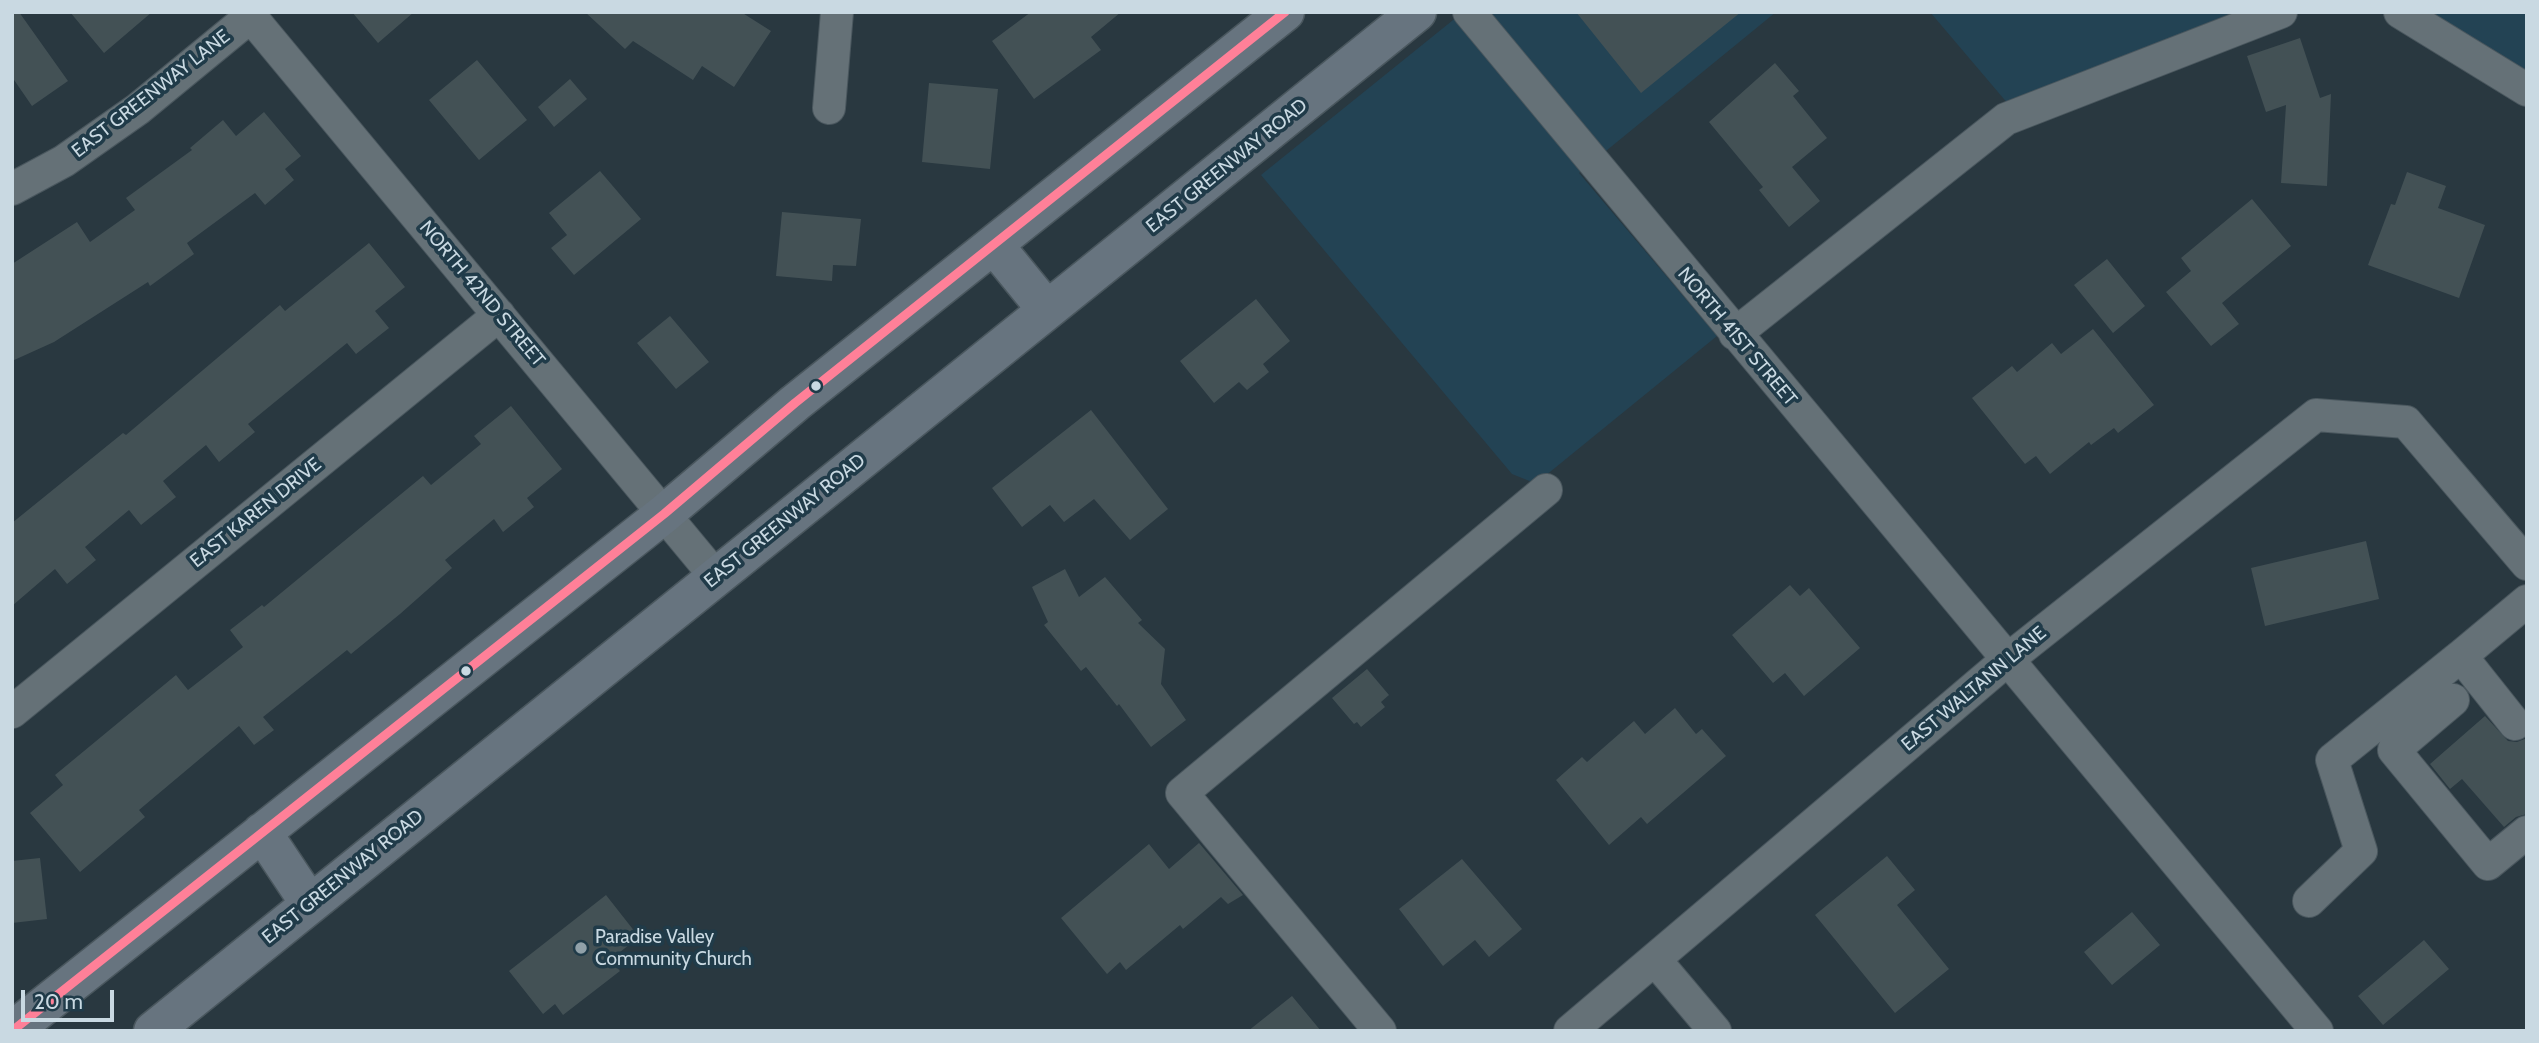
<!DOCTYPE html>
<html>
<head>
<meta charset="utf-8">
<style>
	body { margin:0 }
	#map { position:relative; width:2539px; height:1043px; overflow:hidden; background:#293840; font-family:Cabin,sans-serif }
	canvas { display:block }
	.frame { position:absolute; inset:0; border:14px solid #c9d9e2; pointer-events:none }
	.scale { position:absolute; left:21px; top:990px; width:93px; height:32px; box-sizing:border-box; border:4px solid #c9d9e2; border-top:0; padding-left:9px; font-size:21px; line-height:24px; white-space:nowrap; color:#c9d9e2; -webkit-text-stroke:5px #203b49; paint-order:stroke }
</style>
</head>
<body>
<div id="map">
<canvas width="2539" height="1043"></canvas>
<div class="frame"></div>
<div class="scale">20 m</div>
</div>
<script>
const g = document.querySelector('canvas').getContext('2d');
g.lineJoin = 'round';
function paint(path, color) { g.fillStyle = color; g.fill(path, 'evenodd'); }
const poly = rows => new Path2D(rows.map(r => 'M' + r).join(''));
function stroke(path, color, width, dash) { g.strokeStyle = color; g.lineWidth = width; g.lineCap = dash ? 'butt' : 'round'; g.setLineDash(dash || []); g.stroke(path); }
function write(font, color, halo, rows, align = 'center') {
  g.font = font + ' Cabin,sans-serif'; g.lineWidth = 7; g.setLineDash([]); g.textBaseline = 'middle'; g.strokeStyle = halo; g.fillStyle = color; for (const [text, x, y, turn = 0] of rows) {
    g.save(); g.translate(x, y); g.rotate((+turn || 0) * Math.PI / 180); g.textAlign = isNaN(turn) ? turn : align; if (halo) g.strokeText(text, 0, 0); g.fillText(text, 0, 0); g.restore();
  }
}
const built = poly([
	[1463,12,1776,12,1579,173,1717,336,1545,476,1532,482,1512,474,1261,175],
	[1930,12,2234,12,2009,105],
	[2427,12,2527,12,2527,75]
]);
const building = poly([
	[12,12,19,12,68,81,32,106,12,77],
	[70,12,152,12,104,53],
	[352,12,414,12,378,43],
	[585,12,741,12,771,31,734,87,702,66,693,80,633,41,625,49],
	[1031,12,1121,12,1091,37,1101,50,1034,99,992,41],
	[1576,12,1741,12,1641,93],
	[2300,38,2320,98,2331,94,2327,186,2281,183,2286,105,2266,112,2247,56],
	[477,60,527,120,479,160,429,100],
	[1775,63,1799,91,1793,96,1827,138,1792,167,1820,201,1789,227,1759,190,1763,187,1709,122],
	[570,79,587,99,554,127,538,107],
	[929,83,998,89,990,169,922,162],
	[264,112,301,156,285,169,294,180,265,205,255,193,187,243,194,254,150,286,148,282,54,342,12,361,12,264,77,222,90,242,135,210,126,198,192,150,190,148,223,120,236,136],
	[600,171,641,219,574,275,551,248,567,235,549,213],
	[2407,172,2446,186,2438,208,2485,225,2459,298,2368,265,2391,204,2395,205],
	[2252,199,2291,246,2222,303,2239,324,2211,346,2166,292,2191,271,2181,258],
	[782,212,861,219,856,266,833,265,832,281,776,276],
	[369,243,405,287,375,311,389,328,356,354,347,343,248,424,255,432,219,462,206,445,163,481,176,497,141,525,129,510,85,547,96,560,67,584,55,569,12,606,12,523,123,433,126,435,280,305,285,311],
	[2107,259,2145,306,2113,333,2074,285],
	[1256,299,1290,341,1263,364,1269,372,1247,390,1239,382,1214,403,1180,361],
	[670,316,709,362,676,389,637,343],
	[2093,329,2154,405,2118,433,2114,428,2091,445,2089,442,2050,474,2036,456,2025,464,1972,398,2012,366,2017,372,2052,343,2061,354],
	[511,406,562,469,527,498,534,507,503,532,494,519,445,560,452,568,400,614,351,654,347,650,263,717,274,730,254,745,239,726,139,810,145,817,80,872,30,813,63,785,55,775,176,675,188,690,243,647,230,630,262,605,264,607,423,476,431,485,481,444,474,436],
	[1091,410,1168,509,1130,540,1094,499,1064,522,1050,505,1022,527,992,488],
	[2366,541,2379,599,2265,626,2251,568],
	[1065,569,1079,597,1105,577,1142,620,1138,623,1165,649,1161,684,1186,720,1151,747,1119,704,1117,706,1086,667,1081,671,1044,625,1048,622,1032,587],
	[1790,585,1800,596,1809,588,1860,648,1804,696,1785,673,1773,683,1732,635],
	[1367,669,1389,695,1381,702,1385,707,1361,727,1357,722,1354,724,1332,698],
	[1675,708,1696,734,1702,729,1726,756,1647,824,1641,817,1609,845,1556,780,1582,757,1587,762,1634,721,1645,734],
	[2485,716,2508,741,2517,742,2527,738,2527,814,2516,817,2504,827,2462,779,2450,789,2430,764],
	[1199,843,1243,895,1228,904,1221,897,1183,929,1180,925,1126,970,1120,962,1107,974,1061,918,1149,844,1169,869],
	[1887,856,1915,890,1897,905,1949,969,1895,1013,1815,915],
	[40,858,47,919,12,923,12,861],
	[1462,859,1522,929,1489,957,1475,940,1443,966,1399,909],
	[606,895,639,937,610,960,620,971,563,1015,555,1004,543,1014,509,971],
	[2132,912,2160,945,2112,985,2084,952],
	[2424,940,2449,969,2383,1025,2358,996],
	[1292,996,1321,1031,1248,1031]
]);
const minor = poly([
	[247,12,716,577],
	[1469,12,2317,1031],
	[2400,12,2527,90],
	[829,108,837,12],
	[12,189,64,161,138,109,250,17],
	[1735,334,2006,119,2281,12],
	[2453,700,2394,750,2488,864,2527,832],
	[12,712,499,315],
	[2515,724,2461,656,2527,601],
	[2309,901,2361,851,2332,760,2461,656],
	[1656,961,1715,1031],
	[1380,1031,1182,793,1546,490],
	[1570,1031,2007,660,2316,415,2406,422,2527,564]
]);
const major = poly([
	[994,245,1047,310],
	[262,832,310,904],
	[12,1031,664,514,795,403,1285,12],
	[153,1031,1417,12]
]);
const bus1 = poly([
	[12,1031,664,514,795,403,1285,12]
]);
const markers = [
	[816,386,6,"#c9d9e2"],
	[466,671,6,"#c9d9e2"],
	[581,948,7,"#91a1a9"]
];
const streetNames = [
	["EAST GREENWAY LANE",151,94,-38],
	["EAST GREENWAY ROAD",1227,166,-39],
	["NORTH 42ND STREET",482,294,50],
	["NORTH 41ST STREET",1737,337,50],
	["EAST KAREN DRIVE",256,513,-39],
	["EAST GREENWAY ROAD",785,521,-39],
	["EAST WALTANN LANE",1974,689,-40],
	["EAST GREENWAY ROAD",343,877,-39]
];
const poiNames = [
	["Paradise Valley",595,937],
	["Community Church",595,959]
];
paint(built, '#234354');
paint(building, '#435155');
stroke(minor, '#4a575e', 34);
stroke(major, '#4a575e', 41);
stroke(minor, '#657177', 32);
stroke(major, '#67747f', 38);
stroke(bus1, '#ff8098', 9);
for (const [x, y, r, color] of markers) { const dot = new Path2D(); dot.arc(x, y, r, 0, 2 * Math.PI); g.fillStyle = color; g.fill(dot); stroke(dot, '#203b49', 2.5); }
write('19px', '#c9d9e2', '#203b49', streetNames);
write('19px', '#c9d9e2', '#203b49', poiNames, 'left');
</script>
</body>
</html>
